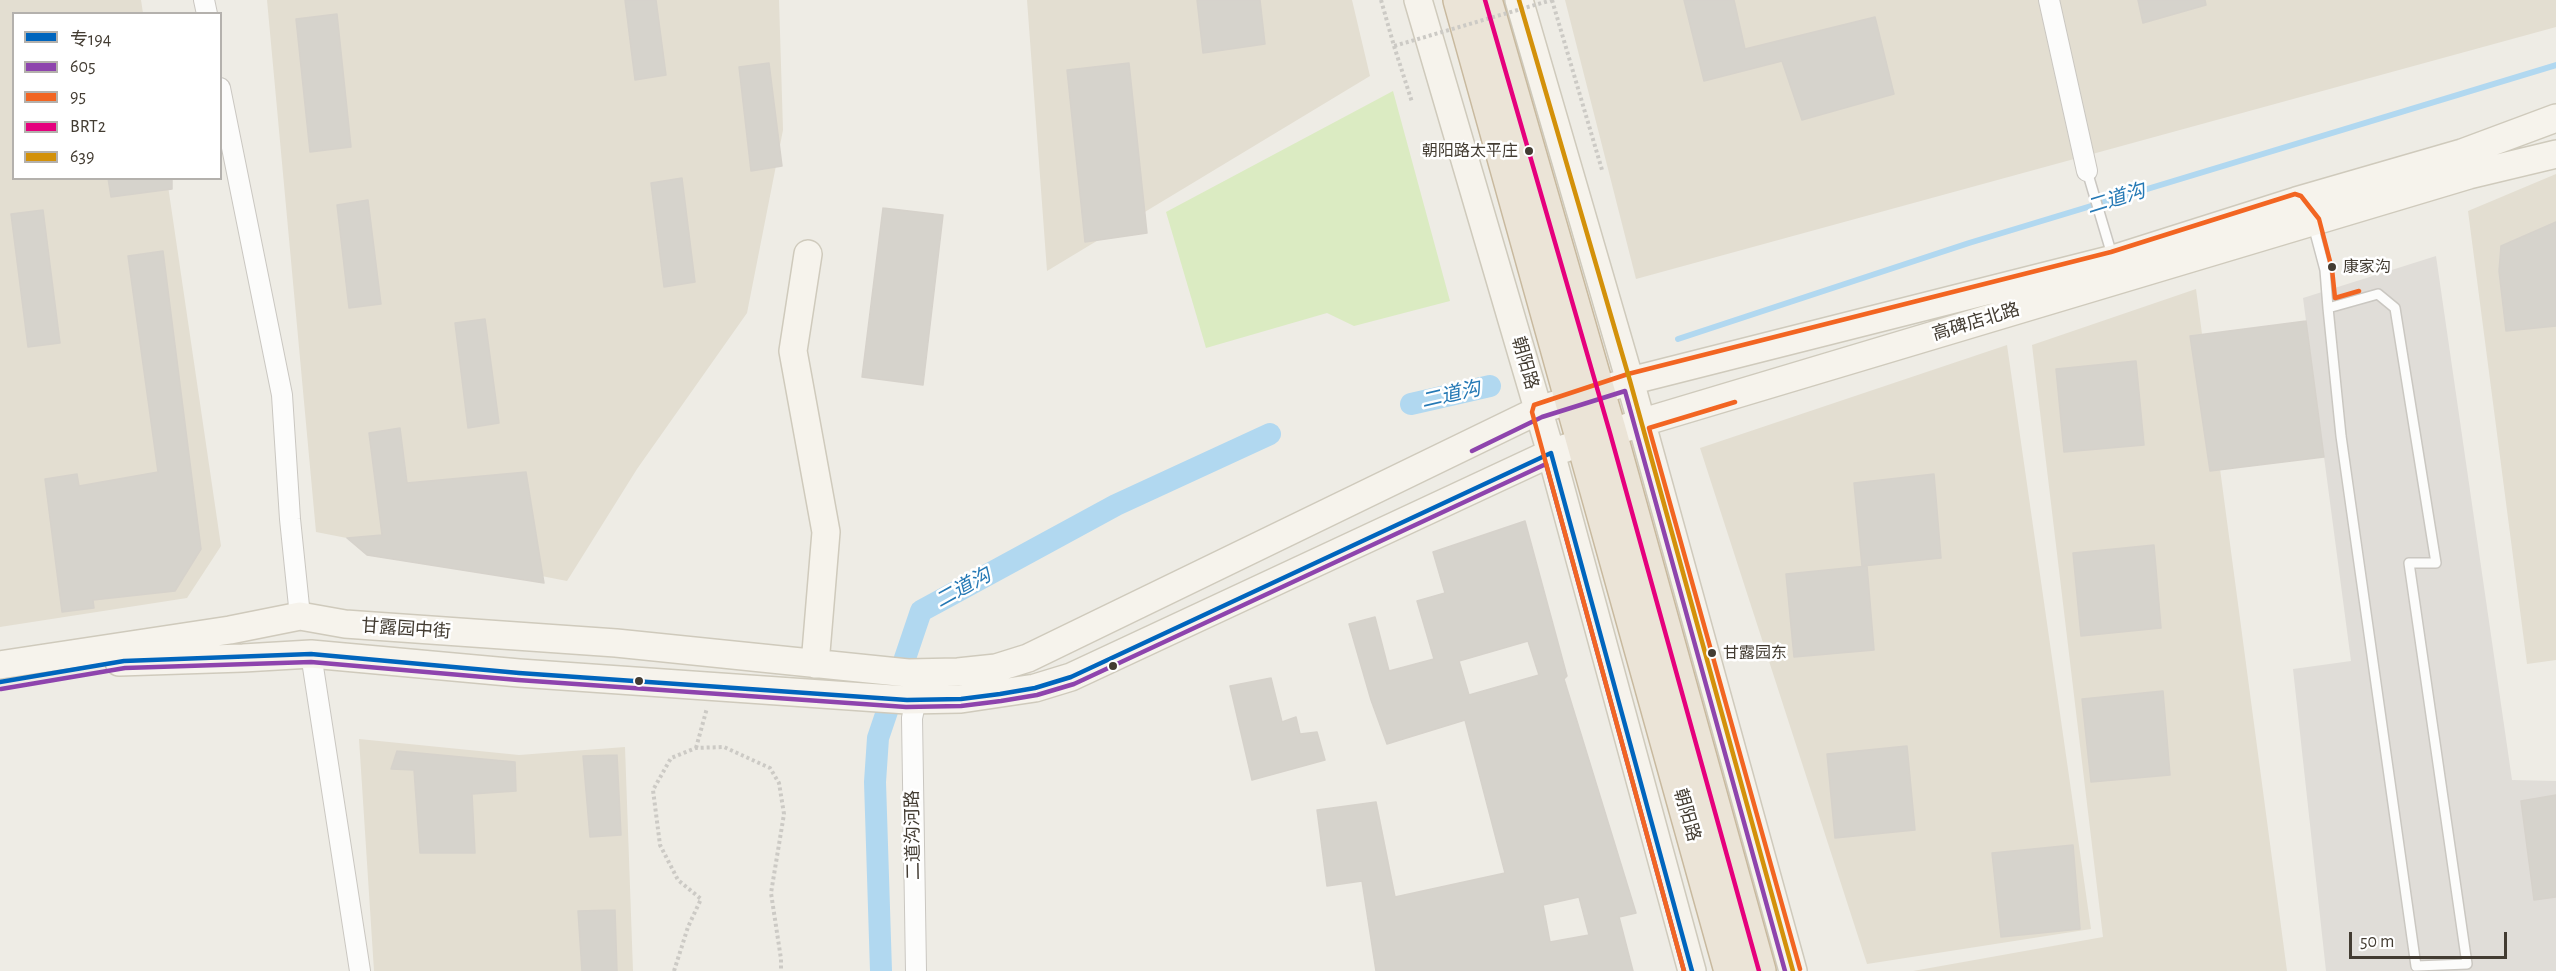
<!DOCTYPE html>
<html>
<head>
<meta charset="utf-8">
<style>
	body { margin:0 }
	#map { position:relative; width:2556px; height:971px; overflow:hidden; background:#eeece5; font-family:"Alegreya Sans","Noto Sans SC",sans-serif }
	canvas { display:block }
	.legend { position:absolute; left:12px; top:12px; width:210px; height:168px; box-sizing:border-box; background:#fff; border:2px solid #b4b1ad; margin:0; padding:8px 10px; list-style:none; font-size:18px; color:#433c32 }
	.legend li { display:flex; align-items:center; gap:12px; height:30px }
	.legend b { width:30px; border:2px solid #b4b1ad }
	.scale { position:absolute; left:2349px; top:932px; width:158px; height:27px; box-sizing:border-box; border:3px solid #433c32; border-top:0; padding-left:8px; font-size:18px; line-height:21px; white-space:nowrap; color:#433c32; -webkit-text-stroke:4px #fff; paint-order:stroke }
</style>
</head>
<body>
<div id="map">
<canvas width="2556" height="971"></canvas>
<ul class="legend">
<li><b style="height:8px;background:#0065bd"></b>专194</li>
<li><b style="height:8px;background:#8e44ad"></b>605</li>
<li><b style="height:8px;background:#f26522"></b>95</li>
<li><b style="height:8px;background:#e5007d"></b>BRT2</li>
<li><b style="height:8px;background:#d3910a"></b>639</li>
</ul>
<div class="scale">50 m</div>
</div>
<script>
const g = document.querySelector('canvas').getContext('2d');
g.lineJoin = 'round';
function paint(path, color) { g.fillStyle = color; g.fill(path, 'evenodd'); }
const poly = rows => new Path2D(rows.map(r => 'M' + r).join(''));
function stroke(path, color, width, dash) { g.strokeStyle = color; g.lineWidth = width; g.lineCap = dash ? 'butt' : 'round'; g.setLineDash(dash || []); g.stroke(path); }
function write(font, color, halo, rows, align = 'center') {
  g.font = font + ' "Alegreya Sans","Noto Sans SC",sans-serif'; g.lineWidth = 5; g.setLineDash([]); g.textBaseline = 'middle'; g.strokeStyle = halo; g.fillStyle = color; for (const [text, x, y, turn = 0] of rows) {
    g.save(); g.translate(x, y); g.rotate((+turn || 0) * Math.PI / 180); g.textAlign = isNaN(turn) ? turn : align; if (halo) g.strokeText(text, 0, 0); g.fillText(text, 0, 0); g.restore();
  }
}
const residential = poly([
	[0,0,141,0,143,13,14,14,14,178,167,179,221,546,187,598,0,627],
	[267,0,779,0,783,130,747,313,637,469,567,581,316,532],
	[1027,0,1352,0,1370,76,1047,271],
	[1565,0,2556,0,2556,27,1636,279],
	[2556,174,2556,660,2527,664,2468,211],
	[2196,289,2287,971,1913,971,2103,937,2032,345],
	[2007,345,2091,929,1867,964,1700,448],
	[359,739,519,755,625,747,633,971,374,971]
]);
const green = poly([
	[1393,91,1450,301,1354,326,1327,313,1206,348,1166,212]
]);
const parking = poly([
	[2436,256,2512,780,2556,781,2556,971,2326,971,2293,669,2351,661,2303,298]
]);
const stream = poly([
	[1678,339,1969,243,2556,65]
]);
const canal = poly([
	[1411,404,1490,386],
	[881,971,875,782,878,738,921,611,1116,505,1270,434]
]);
const building = poly([
	[625,0,656,0,666,75,635,80,625,0],
	[1197,0,1260,0,1265,44,1203,53,1197,0],
	[1684,0,1734,0,1745,49,1875,17,1894,94,1802,120,1782,61,1704,81,1684,0],
	[2138,0,2205,0,2206,5,2143,23,2138,0],
	[337,14,351,147,310,152,296,19,337,14],
	[769,63,782,166,751,171,739,67,769,63],
	[1129,63,1147,233,1085,242,1067,70,1129,63],
	[108,178,172,178,172,189,111,197,108,178],
	[682,178,695,282,664,287,651,183,682,178],
	[368,200,381,304,349,308,337,205,368,200],
	[883,208,943,215,923,385,862,377,883,208],
	[43,210,60,343,28,347,11,214,43,210],
	[2556,222,2556,326,2506,331,2499,271,2501,246,2556,222],
	[163,251,201,549,175,591,93,600,94,608,62,612,45,479,77,474,79,486,158,472,128,256,163,251],
	[485,319,499,423,468,428,455,323,485,319],
	[2306,321,2324,457,2210,471,2190,336,2306,321],
	[2136,361,2144,445,2064,452,2056,369,2136,361],
	[400,428,407,483,526,472,544,583,367,555,347,538,382,535,369,433,400,428],
	[1934,474,1941,558,1862,566,1854,483,1934,474],
	[1525,521,1567,676,1564,679,1636,913,1619,917,1633,971,1376,971,1362,881,1327,886,1317,810,1376,802,1395,897,1505,873,1465,720,1387,744,1371,700,1349,624,1375,617,1389,671,1434,659,1417,601,1445,593,1433,552,1525,521],
	[1528,641,1539,675,1469,695,1459,661,1528,641],
	[1579,897,1589,935,1550,942,1543,905,1579,897],
	[2154,545,2161,628,2081,636,2073,553,2154,545],
	[1867,566,1874,650,1794,657,1786,574,1867,566],
	[1271,678,1282,722,1296,717,1300,734,1317,732,1325,760,1252,780,1230,686,1271,678],
	[2163,691,2170,775,2091,782,2082,699,2163,691],
	[1907,746,1915,830,1835,838,1827,754,1907,746],
	[397,751,515,762,516,791,472,794,475,853,420,853,414,770,391,769,397,751],
	[617,755,621,835,590,837,583,756,617,755],
	[2556,795,2556,897,2534,900,2521,801,2556,795],
	[2073,845,2080,929,2001,937,1992,853,2073,845],
	[615,910,617,971,582,971,578,911,615,910]
]);
const path = poly([
	[1552,0,1602,170],
	[1394,46,1412,102],
	[696,748,707,708],
	[674,971,688,927,701,899,678,880,660,845,653,790,671,758,696,748,724,747,770,768,779,783,784,814,771,893,781,959,781,971]
]);
const lane = poly([
	[2087,171,2112,255],
	[2313,225,2325,270,2328,308,2341,436,2416,966,2467,964,2409,563,2436,563,2395,308,2378,294,2328,308]
]);
const street = poly([
	[204,0,207,14],
	[2049,0,2087,171],
	[220,88,282,395,290,519,300,616],
	[311,654,360,971],
	[916,700,912,718,916,971]
]);
const secondary = poly([
	[1418,0,1551,453,1692,971],
	[1519,0,1630,381,1793,971],
	[808,254,793,351,826,532,815,664],
	[119,662,243,658,311,654,519,673,907,700,961,699,1035,688,1071,677,1551,453,1640,423,2469,175,2556,154],
	[0,665,230,630,300,616,345,624,616,643,908,673,958,672,996,668,1028,658,1539,410,1630,381,2113,259,2296,201,2462,153,2556,118]
]);
const highway = poly([
	[1460,0,1731,971],
	[1485,0,1610,433,1759,971]
]);
const pathBridge = poly([
	[1381,0,1394,46,1552,0]
]);
const bus1 = poly([
	[0,682,124,661,311,654,519,673,907,700,961,699,1000,694,1035,688,1071,677,1551,453,1692,971]
]);
const bus2 = poly([
	[1472,451,1542,417,1625,391,1785,971],
	[1,689,125,668,311,662,518,680,906,707,961,706,1001,701,1037,695,1074,684,1546,464,1684,971]
]);
const bus3 = poly([
	[1735,402,1649,428,1800,969],
	[1684,971,1532,412,1534,405,1628,374,2111,252,2295,194,2301,196,2319,219,2332,269,2335,298,2359,291]
]);
const bus4 = poly([
	[1485,0,1610,433,1759,971]
]);
const bus5 = poly([
	[1519,0,1630,381,1793,971]
]);
const markers = [
	[1529,151,5,"#433c32"],
	[2332,267,5,"#433c32"],
	[1712,653,5,"#433c32"],
	[1113,666,5,"#433c32"],
	[639,681,5,"#433c32"]
];
const busNames = [
	["朝阳路太平庄",1518,151,"right"],
	["康家沟",2343,267],
	["甘露园东",1723,653]
];
const streetNames = [
	["高碑店北路",1976,322,-17],
	["朝阳路",1525,363,74],
	["甘露园中街",406,629,4],
	["朝阳路",1687,815,74],
	["二道沟河路",913,835,-91]
];
const waterNames = [
	["二道沟",2116,199,-17],
	["二道沟",1451,395,-13],
	["二道沟",963,588,-29]
];
paint(residential, '#e3ded1');
paint(green, '#dbebc2');
paint(parking, '#e0ddd8');
stroke(stream, '#b1d8f0', 6);
stroke(canal, '#b1d8f0', 22);
paint(building, '#d6d3cc');
stroke(building, '#d6d2cb', 1.5);
stroke(lane, '#cac7c1', 12);
stroke(street, '#cac7c1', 22);
stroke(secondary, '#cfcabc', 30);
stroke(highway, '#c8b99e', 36);
stroke(path, '#cccac5', 4, [3, 3]);
stroke(lane, '#fcfcfb', 9);
stroke(street, '#fcfcfb', 20);
stroke(secondary, '#f6f3ec', 27);
stroke(highway, '#ebe4d7', 33);
stroke(pathBridge, '#cccac5', 4, [3, 3]);
stroke(bus1, '#0065bd', 4.5);
stroke(bus2, '#8e44ad', 4.5);
stroke(bus3, '#f26522', 4.5);
stroke(bus4, '#e5007d', 4.5);
stroke(bus5, '#d3910a', 4.5);
for (const [x, y, r, color] of markers) { const dot = new Path2D(); dot.arc(x, y, r, 0, 2 * Math.PI); g.fillStyle = color; g.fill(dot); stroke(dot, '#fff', 2); }
write('16px', '#433c32', '#fff', busNames, 'left');
write('18px', '#433c32', '#fff', streetNames);
write('italic 20px', '#2579b5', '#fff', waterNames);
</script>
</body>
</html>
